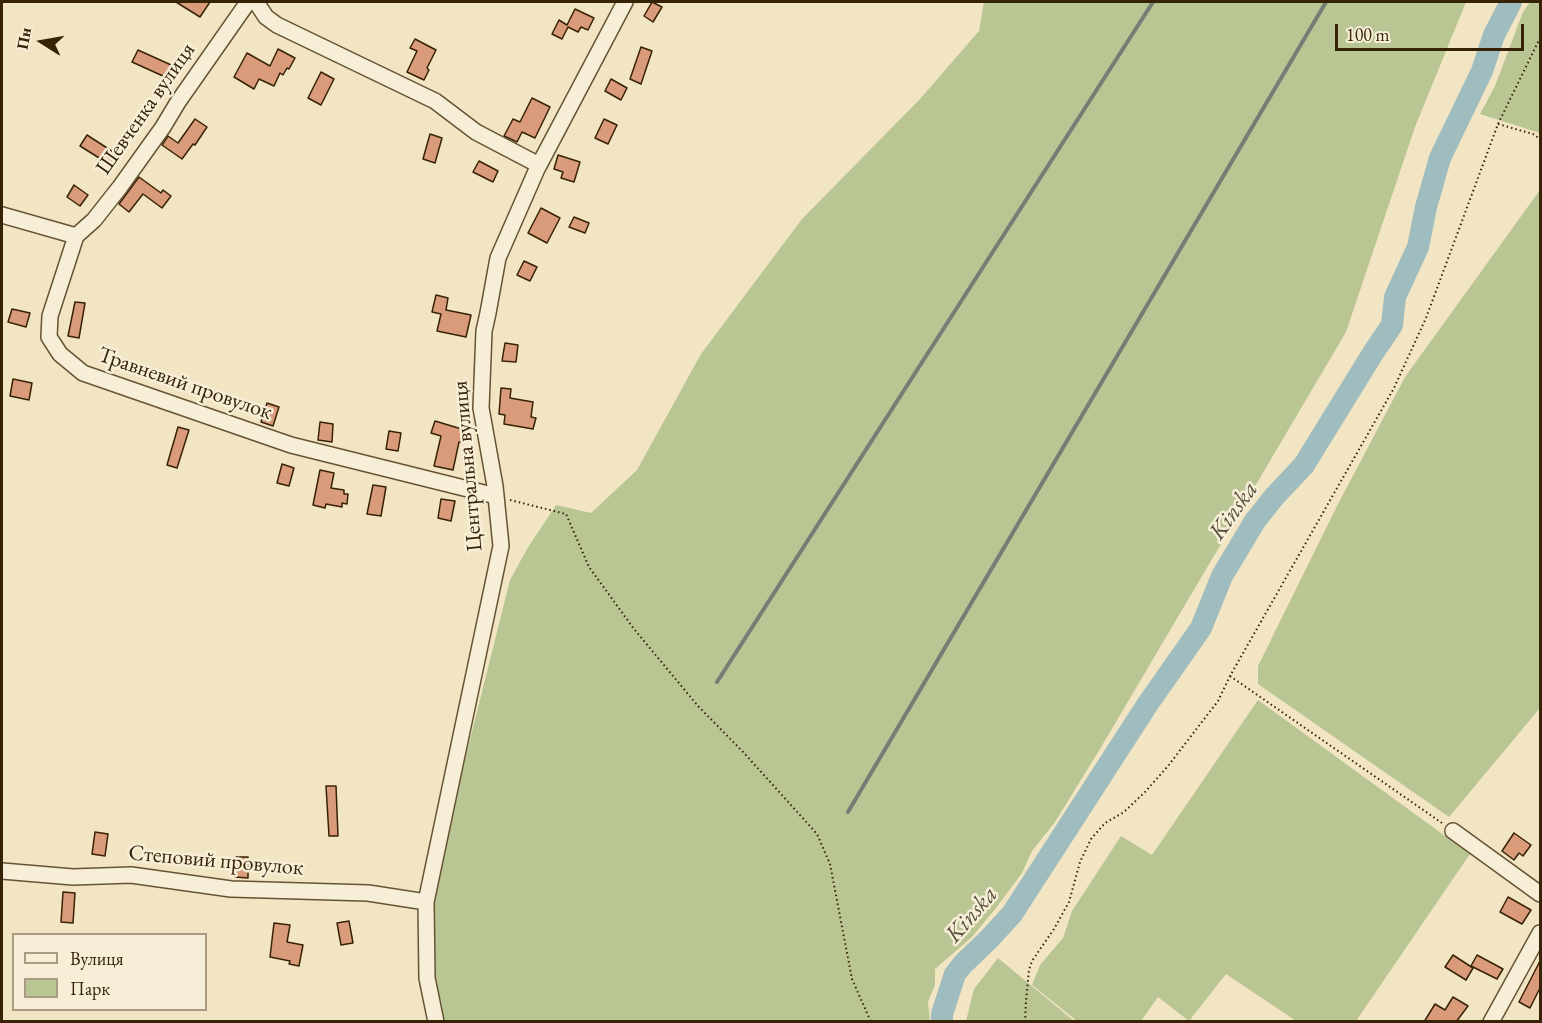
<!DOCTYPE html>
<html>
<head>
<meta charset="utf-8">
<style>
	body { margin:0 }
	#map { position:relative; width:1542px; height:1023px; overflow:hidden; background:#f2e5c3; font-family:"EB Garamond",serif }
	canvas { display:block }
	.frame { position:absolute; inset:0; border:3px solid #362204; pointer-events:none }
	.legend { position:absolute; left:12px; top:933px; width:195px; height:78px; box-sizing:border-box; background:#f7eed8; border:2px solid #aa9c83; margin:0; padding:8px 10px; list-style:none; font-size:18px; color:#362204 }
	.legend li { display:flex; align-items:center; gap:12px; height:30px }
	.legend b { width:30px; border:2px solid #aa9c83 }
	.north { position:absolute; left:12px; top:12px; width:60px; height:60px; -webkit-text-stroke:4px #f7eed8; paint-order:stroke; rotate:281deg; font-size:16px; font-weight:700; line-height:24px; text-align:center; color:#362204 }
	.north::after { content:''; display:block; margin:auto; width:21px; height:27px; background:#362204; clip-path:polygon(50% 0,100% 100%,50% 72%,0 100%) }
	.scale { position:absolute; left:1335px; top:24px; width:189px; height:27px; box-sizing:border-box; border:3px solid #362204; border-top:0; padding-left:8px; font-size:18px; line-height:21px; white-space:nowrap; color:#362204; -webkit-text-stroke:4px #f7eed8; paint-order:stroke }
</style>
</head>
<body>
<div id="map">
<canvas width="1542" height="1023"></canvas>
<div class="frame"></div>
<ul class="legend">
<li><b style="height:8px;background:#f7eed8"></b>Вулиця</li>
<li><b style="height:16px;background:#bac594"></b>Парк</li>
</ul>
<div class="north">Пн</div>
<div class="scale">100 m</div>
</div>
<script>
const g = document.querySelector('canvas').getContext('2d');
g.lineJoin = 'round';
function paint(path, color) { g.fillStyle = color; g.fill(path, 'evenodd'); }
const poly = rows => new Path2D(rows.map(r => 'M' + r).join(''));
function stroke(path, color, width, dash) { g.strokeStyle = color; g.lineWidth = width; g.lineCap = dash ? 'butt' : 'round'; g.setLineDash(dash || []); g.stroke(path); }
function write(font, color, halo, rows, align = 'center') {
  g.font = font + ' "EB Garamond",serif'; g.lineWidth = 5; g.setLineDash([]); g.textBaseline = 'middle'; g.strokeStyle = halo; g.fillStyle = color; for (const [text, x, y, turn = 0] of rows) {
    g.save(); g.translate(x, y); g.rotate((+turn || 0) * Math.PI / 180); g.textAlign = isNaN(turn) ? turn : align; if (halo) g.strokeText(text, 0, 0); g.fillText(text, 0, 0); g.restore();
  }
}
const green = poly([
	[984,2,1466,2,1415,127,1346,332,1100,749,1055,822,1032,851,1022,873,996,908,972,937,935,969,935,985,928,1002,930,1021,443,1022,433,976,433,903,439,863,510,580,527,549,556,505,591,513,637,470,701,354,802,219,920,99,979,31],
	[1530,2,1540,2,1540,133,1480,114,1495,86,1523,12],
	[1540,190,1540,708,1449,817,1258,684,1258,666,1337,506,1405,377],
	[1258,700,1470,854,1356,1021,1296,1021,1226,974,1189,1021,1158,997,1141,1021,1077,1021,1032,985,1040,965,1063,938,1072,911,1121,836,1152,855],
	[998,958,1074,1021,966,1021,974,989]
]);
const stream = poly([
	[717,682,1153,2],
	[848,812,1326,2]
]);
const river = poly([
	[942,1022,942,1014,955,974,963,964,989,939,1012,914,1147,705,1201,628,1222,576,1255,521,1274,497,1304,465,1373,353,1392,325,1395,297,1418,247,1426,207,1440,158,1482,71,1494,35,1511,2]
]);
const building = poly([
	[176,2,210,2,200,17,176,2],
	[652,2,662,7,653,22,644,16,652,2],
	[575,9,594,18,588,30,581,27,578,32,568,27,562,39,552,34,559,20,567,25,575,9],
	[415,39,436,50,427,68,429,70,424,80,407,72,417,51,410,48,415,39],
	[641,47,652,51,641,84,630,79,641,47],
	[278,49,295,58,289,69,287,68,283,75,280,73,274,86,259,79,254,89,234,77,247,53,270,66,278,49],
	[138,50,180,69,174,81,132,62,138,50],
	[321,72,334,79,321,105,308,98,321,72],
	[611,79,627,88,621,100,605,91,611,79],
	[532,98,550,107,535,138,522,132,517,142,504,136,513,119,520,122,532,98],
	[195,119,207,127,195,145,193,144,182,159,162,145,168,136,178,143,195,119],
	[604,119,617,125,608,144,595,138,604,119],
	[430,134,442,138,435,163,423,159,430,134],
	[87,135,118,155,112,166,80,146,87,135],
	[558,155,580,162,574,182,561,178,563,172,554,169,558,155],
	[479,161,498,171,493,182,473,172,479,161],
	[139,177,161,193,163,190,171,196,162,208,143,194,129,212,119,204,139,177],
	[74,185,88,195,80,206,67,197,74,185],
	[541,208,560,218,547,243,528,233,541,208],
	[574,217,589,223,585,233,569,227,574,217],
	[524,261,537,267,530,281,517,275,524,261],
	[436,295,448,298,446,310,471,315,466,337,437,331,441,314,432,312,436,295],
	[75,302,85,303,79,338,68,336,75,302],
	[12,309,30,313,26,327,8,322,12,309],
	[505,343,518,345,516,362,502,361,505,343],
	[13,379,32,383,29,400,10,396,13,379],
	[501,388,511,389,510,398,533,402,531,417,536,418,533,429,504,424,505,415,499,414,501,388],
	[267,403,279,407,273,426,261,422,267,403],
	[435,421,465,430,461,442,459,442,453,470,434,466,441,436,431,433,435,421],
	[320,422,333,424,332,442,318,440,320,422],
	[178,427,189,430,177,468,167,465,178,427],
	[389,431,401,433,398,451,386,449,389,431],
	[282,464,294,468,289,486,277,483,282,464],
	[320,470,334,473,331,488,344,490,344,494,348,494,347,504,342,503,342,507,326,504,325,508,313,505,320,470],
	[373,485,386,487,381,516,367,514,373,485],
	[441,499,455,501,451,521,438,518,441,499],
	[326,786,336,786,338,836,329,836,326,786],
	[95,832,108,834,105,856,92,854,95,832],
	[1514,833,1531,845,1523,856,1519,853,1514,860,1502,851,1514,833],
	[236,857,248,857,248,878,235,877,236,857],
	[63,892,75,893,73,923,61,922,63,892],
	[1508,897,1531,910,1522,924,1500,912,1508,897],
	[349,921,353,943,341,945,337,923,349,921],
	[274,923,290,925,287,942,303,945,299,966,289,964,290,961,270,957,274,923],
	[1453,955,1473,968,1466,980,1445,967,1453,955],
	[1477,955,1503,969,1497,979,1471,966,1477,955],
	[1540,961,1540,988,1530,1008,1519,1002,1540,961],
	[1453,997,1468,1006,1456,1022,1424,1022,1435,1004,1445,1010,1453,997]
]);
const path = poly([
	[1498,124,1533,134,1540,139],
	[510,500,566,514,589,567,634,629,698,706,745,754,817,834,830,864,852,979,871,1022],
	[1230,676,1442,823],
	[1025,1022,1026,1001,1029,970,1032,961,1054,929,1069,902,1080,862,1091,839,1105,823,1124,812,1145,792,1168,766,1218,701,1230,676,1394,388,1426,318,1498,124,1540,38]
]);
const street = poly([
	[256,2,266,17,277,25,435,101,476,132,539,165],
	[2,215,76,236,50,316,49,337,60,354,83,373,291,445,496,496],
	[76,236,94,220,120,187,163,127,178,102,248,2],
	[1453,831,1540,894],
	[2,871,73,877,131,875,231,889,368,893,426,902],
	[436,1022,427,978,426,902,501,546,495,486,481,408,484,331,488,313,498,258,537,169,625,2],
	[1491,1022,1540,933]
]);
const streetNames = [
	["Шевченка вулиця",146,109,-55],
	["Травневий провулок",185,384,19],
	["Центральна вулиця",468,466,-95],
	["Степовий провулок",216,861,5]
];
const waterNames = [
	["Kinska",1234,511,-54],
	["Kinska",972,915,-49]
];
paint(green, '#bac594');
stroke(stream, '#757e74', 4);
stroke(river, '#9fbcbe', 22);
paint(building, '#da9b7b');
stroke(building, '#362204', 1.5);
stroke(street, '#655334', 18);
stroke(path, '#362204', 2, [1.5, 3]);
stroke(street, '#f7eed8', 15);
write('22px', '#362204', '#f7eed8', streetNames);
write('italic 24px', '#56503c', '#f7eed8', waterNames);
</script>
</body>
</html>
